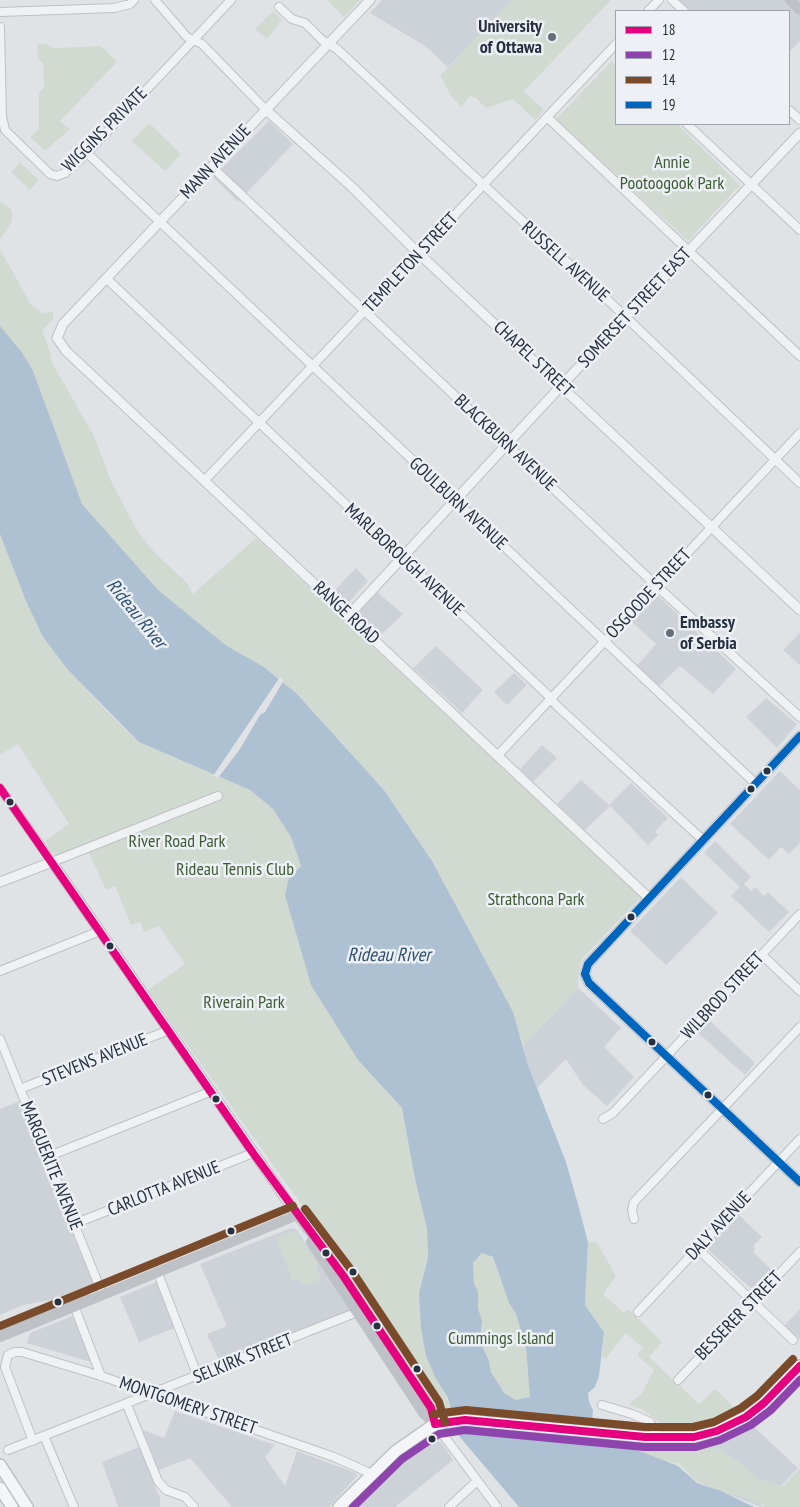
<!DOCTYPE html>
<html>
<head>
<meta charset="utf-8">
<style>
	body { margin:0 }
	#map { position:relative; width:800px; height:1507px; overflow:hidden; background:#e0e3e6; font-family:"PT Sans Narrow",sans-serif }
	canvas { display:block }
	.legend { position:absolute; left:615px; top:10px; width:175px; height:115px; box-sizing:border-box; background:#edf1f5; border:1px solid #9da4ac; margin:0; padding:6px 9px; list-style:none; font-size:15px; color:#26303f }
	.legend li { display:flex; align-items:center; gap:10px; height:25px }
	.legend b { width:25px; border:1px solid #9da4ac }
</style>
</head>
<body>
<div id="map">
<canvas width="800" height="1507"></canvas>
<ul class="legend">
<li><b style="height:6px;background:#e5007d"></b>18</li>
<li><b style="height:6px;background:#8e44ad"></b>12</li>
<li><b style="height:6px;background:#7a4b2a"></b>14</li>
<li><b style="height:6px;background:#0065bd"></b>19</li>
</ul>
</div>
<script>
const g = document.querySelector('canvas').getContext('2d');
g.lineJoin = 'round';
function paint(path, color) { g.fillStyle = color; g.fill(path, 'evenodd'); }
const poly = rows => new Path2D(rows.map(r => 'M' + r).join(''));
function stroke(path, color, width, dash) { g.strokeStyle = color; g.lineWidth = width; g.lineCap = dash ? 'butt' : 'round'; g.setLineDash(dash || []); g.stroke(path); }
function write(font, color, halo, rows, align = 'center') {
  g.font = font + ' "PT Sans Narrow",sans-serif'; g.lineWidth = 5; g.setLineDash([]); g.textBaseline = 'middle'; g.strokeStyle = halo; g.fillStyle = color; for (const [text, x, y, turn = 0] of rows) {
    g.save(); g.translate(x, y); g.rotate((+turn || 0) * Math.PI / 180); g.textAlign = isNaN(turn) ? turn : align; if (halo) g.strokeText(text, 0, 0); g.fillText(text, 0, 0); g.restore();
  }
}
const built = poly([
	[382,0,611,0,501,13,448,67,425,46,370,13],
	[675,0,800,0,800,41,789,52,789,11,688,11],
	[269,121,293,144,238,202,213,177],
	[356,568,368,581,347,604,333,592],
	[377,592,403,614,380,636,356,615],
	[657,595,736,669,713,694,680,666,658,687,636,667,656,644,632,622],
	[800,633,800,665,783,650],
	[436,646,483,690,462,713,413,668],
	[514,673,527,685,507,705,494,692],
	[766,698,797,724,777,748,746,717],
	[542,745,557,758,533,782,520,769],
	[780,771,800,790,800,843,789,854,781,847,769,860,730,824],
	[581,780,609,805,631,783,668,818,655,831,658,835,648,845,610,806,585,830,557,804],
	[715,841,751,877,744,884,751,891,755,887,764,896,768,892,789,912,769,932,731,896,740,887,704,853],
	[681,877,718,913,666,965,630,931],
	[578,988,621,1028,604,1047,634,1077,607,1106,583,1085,566,1059,537,1088,528,1065,523,1045],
	[709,1020,755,1063,745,1075,697,1032],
	[20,1101,93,1284,52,1300,23,1305,0,1315,0,1109],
	[737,1213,762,1237,753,1246,755,1249,753,1252,773,1271,754,1291,705,1247],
	[291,1228,296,1229,351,1310,219,1361,207,1334,227,1326,200,1264],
	[157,1282,175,1328,139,1342,120,1297],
	[800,1309,800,1339,796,1336,793,1340,782,1328],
	[73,1316,91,1362,27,1343,30,1333],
	[175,1411,275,1445,265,1457,285,1486,297,1451,356,1473,357,1476,329,1507,232,1507,190,1458,159,1470,143,1430,164,1438],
	[753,1426,798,1468,761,1507,698,1482,726,1456,710,1444,726,1439],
	[428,1439,441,1442,453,1460,395,1507,350,1507,403,1456],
	[139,1447,160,1498,160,1507,118,1507,102,1462]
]);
const green = poly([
	[327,0,360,0,344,17],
	[512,0,611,0,524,91,544,110,535,120,513,99,486,108,476,98,470,96,461,107,452,97,440,76],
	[273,11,282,20,267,39,255,29],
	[37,44,47,44,53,48,101,46,117,62,60,121,70,129,45,151,30,137,39,129,39,93,44,88,43,63,38,58],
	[612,61,616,65,616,124,677,124,740,185,688,241,556,119],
	[149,123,181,154,165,171,132,141],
	[20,163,39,180,30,190,11,172],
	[0,202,11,209,12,215,12,221,0,239],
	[0,249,31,305,44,313,53,312,53,319,42,330,50,351,51,361,94,436,111,481,138,532,155,553,187,583,193,594,256,538,641,897,581,960,578,977,578,988,523,1045,512,1012,432,861,384,790,296,693,264,667,227,646,178,607,170,603,142,575,82,504,54,430,9,338,0,326],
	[0,534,43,637,68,670,105,709,139,742,250,790,273,809,291,837,301,866,289,878,358,1060,402,1108,415,1179,427,1229,428,1258,419,1293,426,1356,452,1408,442,1409,296,1197,148,990,185,964,159,926,144,932,140,922,131,925,115,886,106,890,88,851,63,862,51,851,45,841,69,824,18,744,0,755],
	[295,1231,318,1264,316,1265,321,1279,306,1285,298,1279,293,1281,276,1238],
	[588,1242,597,1243,616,1276,603,1294,624,1313,628,1309,662,1342,649,1357,699,1404,715,1389,737,1410,735,1412,707,1423,670,1426,664,1426,645,1411,629,1404,642,1393,654,1370,639,1357,638,1354,643,1348,626,1333,607,1357,602,1358,604,1332,585,1305],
	[482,1253,493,1257,509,1303,516,1314,526,1348,531,1397,516,1400,503,1393,491,1372,489,1361,480,1341,482,1321,478,1308,478,1292,474,1283,473,1263],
	[635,1446,679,1450,712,1446,738,1461,756,1478,777,1485,783,1486,800,1468,800,1507,764,1507,745,1497,715,1490,708,1485,696,1481,678,1463,664,1462,632,1450]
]);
const water = poly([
	[0,326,23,354,33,371,82,504,158,590,227,646,264,667,296,693,384,790,432,861,513,1012,528,1065,566,1162,579,1208,588,1242,585,1305,604,1332,599,1376,595,1387,588,1393,589,1402,593,1410,592,1423,629,1447,678,1466,697,1483,721,1491,754,1507,519,1507,459,1436,448,1398,435,1377,426,1356,421,1328,419,1293,428,1258,427,1229,415,1179,402,1108,358,1060,311,985,285,895,289,878,301,866,291,837,273,809,250,790,139,742,68,670,43,637,26,601,0,534],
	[482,1253,493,1257,509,1303,516,1314,526,1348,530,1397,516,1400,504,1393,491,1372,489,1361,480,1341,482,1321,478,1308,478,1292,474,1283,473,1263]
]);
const pier = poly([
	[280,677,284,680,265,712,260,715,240,749,218,778,213,776],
	[449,1409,595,1422,628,1444,455,1429]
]);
const minor = poly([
	[155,0,187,37,202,44,265,109],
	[672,0,684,11],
	[279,7,292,19,305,23,322,40,337,49,612,304,800,483],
	[648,11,659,0],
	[0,12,114,8,130,4,134,0],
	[0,27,2,116,5,130,50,174,57,176,65,173,87,153,231,0],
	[789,110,800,120],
	[547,117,800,356],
	[687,124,800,230],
	[87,153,756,784],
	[212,167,661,590,800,717],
	[107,279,550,697,555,704,703,840],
	[205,480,616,44],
	[498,755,800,433],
	[0,788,52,862,218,796],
	[762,955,800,991],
	[0,971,100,931],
	[0,1039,102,1293],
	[20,1089,169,1030],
	[603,1119,613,1113,800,914],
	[47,1157,212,1091],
	[634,1219,632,1210,634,1202,800,1027],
	[74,1224,253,1153],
	[698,1249,793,1340],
	[157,1271,198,1377],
	[73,1303,101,1376],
	[638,1312,800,1139],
	[678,1380,800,1252],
	[127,1405,158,1481,166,1490,185,1497,194,1507],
	[602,1405,632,1414,650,1422,657,1437],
	[435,1424,497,1507],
	[44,1436,74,1507],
	[33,1441,5,1367,8,1355,15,1352,22,1352,101,1376,334,1457,372,1474],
	[8,1450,360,1311],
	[449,1507,477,1481]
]);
const tertiary = poly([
	[370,0,63,324,57,338,66,351,649,898],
	[265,109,353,188,414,249,800,610],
	[349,615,561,386,800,133],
	[800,736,588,964,585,974,589,983,800,1182],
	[0,882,52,862,297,1215]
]);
const secondary = poly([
	[790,0,800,10],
	[297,1215,344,1277,431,1408,435,1424],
	[311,1242,423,1413,435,1424],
	[0,1327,84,1296],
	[0,1337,297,1215]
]);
const primary = poly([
	[0,1465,27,1507],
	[0,1488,12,1507],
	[339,1507,396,1451,435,1424,465,1420,645,1437,694,1437,717,1431,746,1417,764,1403,800,1366]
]);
const bus1 = poly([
	[0,788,253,1153,344,1277,431,1408,435,1424],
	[435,1424,465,1420,645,1437,694,1437,717,1431,746,1417,764,1403,800,1366]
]);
const bus2 = poly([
	[353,1507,402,1459,439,1434,465,1430,644,1447,696,1447,720,1440,751,1425,771,1410,800,1380]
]);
const bus3 = poly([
	[305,1209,352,1271,439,1402,445,1422],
	[0,1326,293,1206],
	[434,1414,466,1410,645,1427,693,1427,714,1422,741,1408,757,1396,793,1359]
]);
const bus4 = poly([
	[585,974,588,964,800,736],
	[585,974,589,983,800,1182]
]);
const markers = [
	[552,37,5,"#676f79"],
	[670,633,5,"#676f79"],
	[767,771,4.5,"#26303f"],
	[751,789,4.5,"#26303f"],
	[10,802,4.5,"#26303f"],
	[631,917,4.5,"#26303f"],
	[110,946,4.5,"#26303f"],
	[652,1042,4.5,"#26303f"],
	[708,1095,4.5,"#26303f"],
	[216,1099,4.5,"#26303f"],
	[231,1231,4.5,"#26303f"],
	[326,1253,4.5,"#26303f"],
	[353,1272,4.5,"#26303f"],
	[58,1302,4.5,"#26303f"],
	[377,1326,4.5,"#26303f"],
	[417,1369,4.5,"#26303f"],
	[432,1439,4.5,"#26303f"]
];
const poiNames = [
	["University",542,27],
	["of Ottawa",542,48],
	["Embassy",680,623,"left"],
	["of Serbia",680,644,"left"]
];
const streetNames = [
	["WIGGINS PRIVATE",105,130,-45],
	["MANN AVENUE",216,162,-47],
	["RUSSELL AVENUE",565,262,42],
	["TEMPLETON STREET",411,263,-47],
	["SOMERSET STREET EAST",635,308,-47],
	["CHAPEL STREET",533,359,43],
	["BLACKBURN AVENUE",505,443,43],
	["GOULBURN AVENUE",458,504,43],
	["MARLBOROUGH AVENUE",404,560,43],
	["OSGOODE STREET",649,594,-47],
	["RANGE ROAD",346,613,43],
	["WILBROD STREET",723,996,-47],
	["STEVENS AVENUE",95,1060,-22],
	["MARGUERITE AVENUE",51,1166,68],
	["CARLOTTA AVENUE",164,1189,-22],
	["DALY AVENUE",719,1226,-47],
	["BESSERER STREET",739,1316,-46],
	["SELKIRK STREET",243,1359,-22],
	["MONTGOMERY STREET",188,1406,19]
];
const parkNames = [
	["Annie",672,163],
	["Pootoogook Park",672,184],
	["River Road Park",177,842],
	["Rideau Tennis Club",235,870],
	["Strathcona Park",536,900],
	["Riverain Park",244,1003],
	["Cummings Island",501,1339]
];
const waterNames = [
	["Rideau River",136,614,51],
	["Rideau River",389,956]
];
paint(built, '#cdd2d9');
paint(green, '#d1dad0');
paint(water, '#adc1d2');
paint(pier, '#e0e3e6');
stroke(minor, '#bec1c4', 10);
stroke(tertiary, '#bec1c4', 11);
stroke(primary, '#bcc0c4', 14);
stroke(minor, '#eff1f2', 8);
stroke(tertiary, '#eff1f2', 9);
stroke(secondary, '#bec1c5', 10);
stroke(primary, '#f4f5f6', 11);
stroke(bus1, '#e5007d', 8);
stroke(bus2, '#8e44ad', 8);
stroke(bus3, '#7a4b2a', 8);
stroke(bus4, '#0065bd', 8);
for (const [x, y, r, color] of markers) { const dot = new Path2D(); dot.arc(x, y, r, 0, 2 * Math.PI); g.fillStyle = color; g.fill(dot); stroke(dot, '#edf1f5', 2); }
write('bold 18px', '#26303f', '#edf1f5', poiNames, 'right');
write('18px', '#26303f', '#edf1f5', streetNames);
write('18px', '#3d5b33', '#edf1f5', parkNames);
write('italic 19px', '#305174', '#edf1f5', waterNames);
</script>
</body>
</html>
